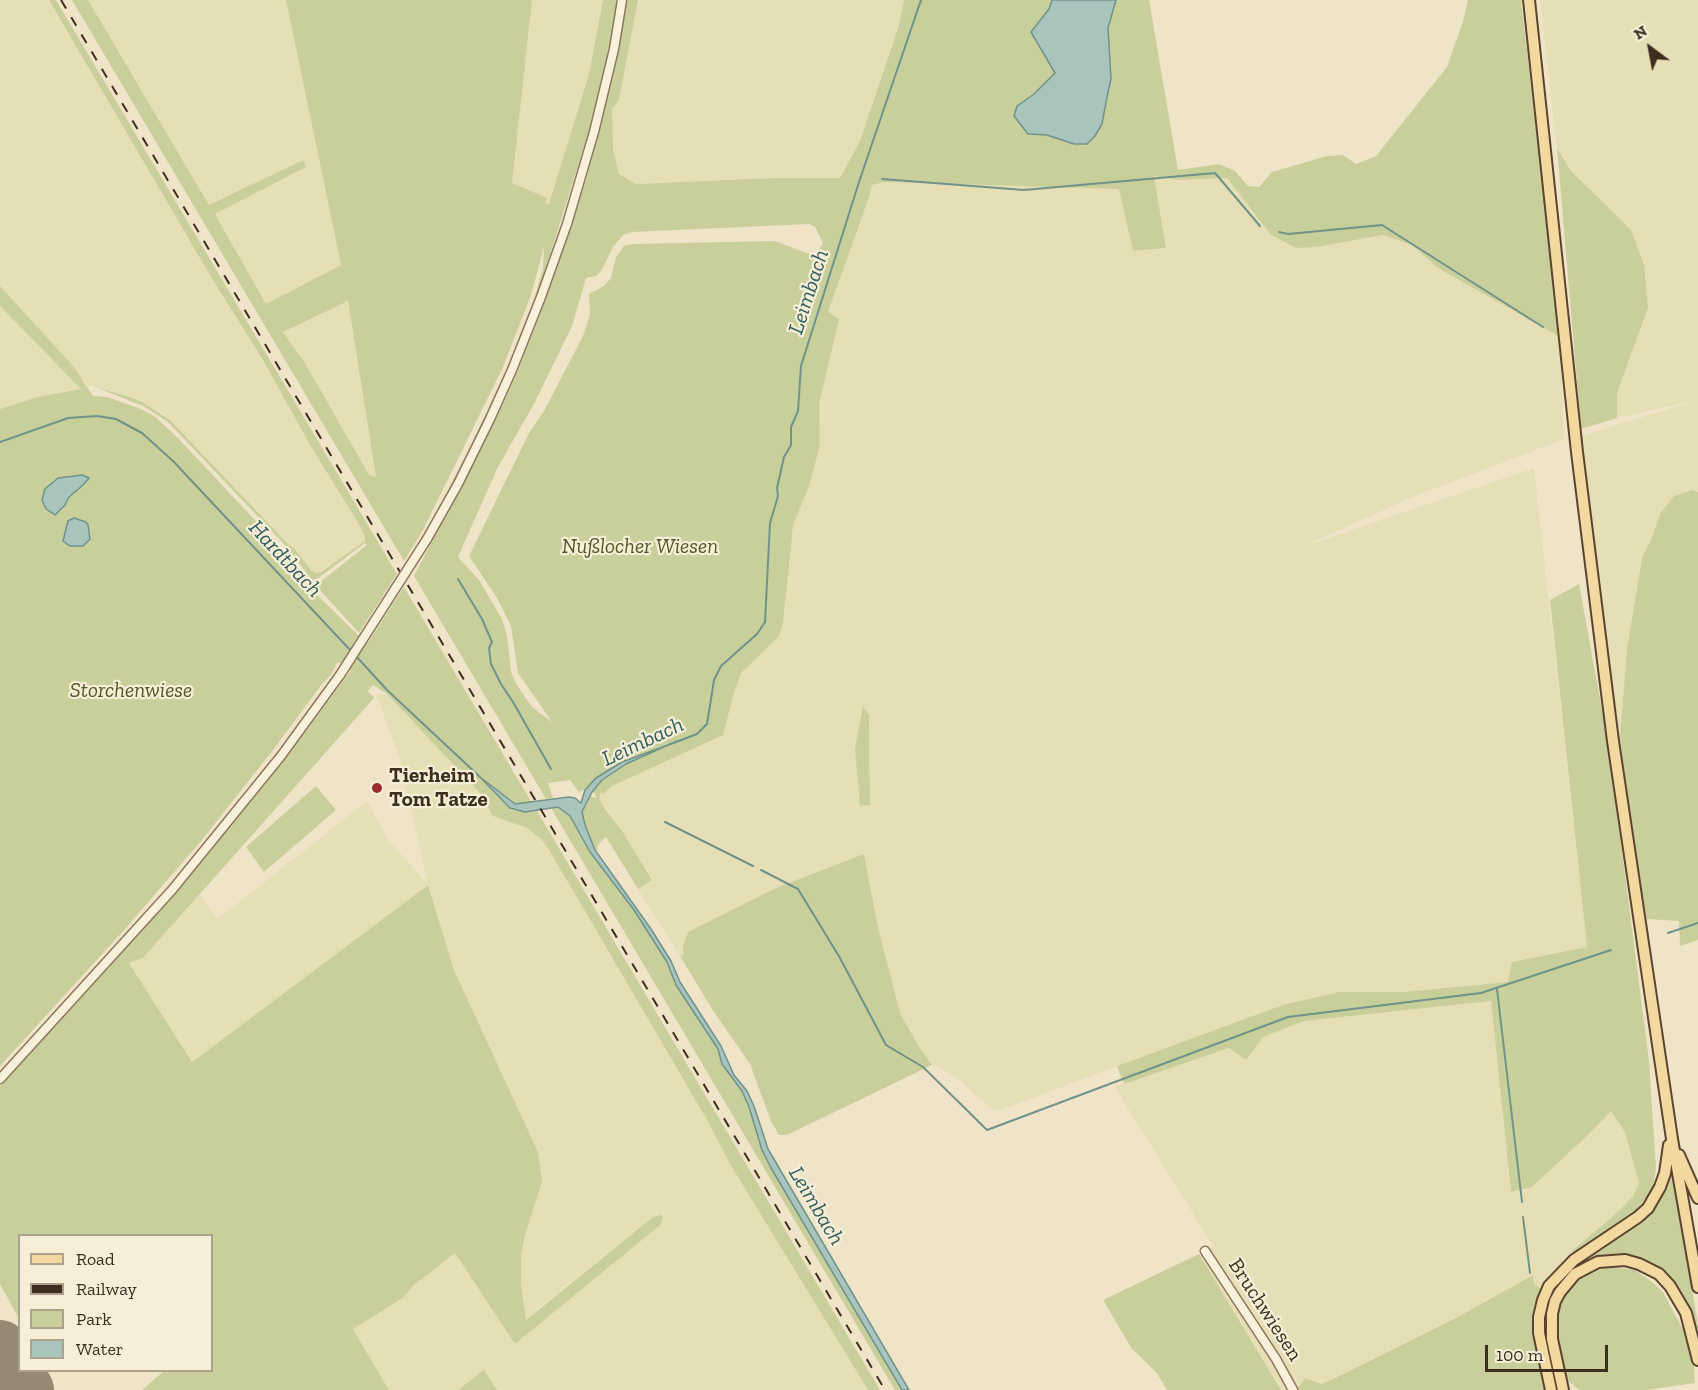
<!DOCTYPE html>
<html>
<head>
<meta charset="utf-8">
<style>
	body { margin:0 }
	#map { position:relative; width:1698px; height:1390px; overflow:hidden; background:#f0e4c8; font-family:"Zilla Slab",serif }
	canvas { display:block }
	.legend { position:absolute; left:18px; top:1234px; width:195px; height:138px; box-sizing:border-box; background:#f7eed8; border:2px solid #ada18e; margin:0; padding:8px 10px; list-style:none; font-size:18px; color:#3d2e20 }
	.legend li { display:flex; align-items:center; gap:12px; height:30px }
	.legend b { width:30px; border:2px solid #ada18e }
	.north { position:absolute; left:1620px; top:18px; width:60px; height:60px; -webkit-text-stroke:4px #f7eed8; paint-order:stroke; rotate:328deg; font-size:16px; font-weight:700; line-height:24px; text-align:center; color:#3d2e20 }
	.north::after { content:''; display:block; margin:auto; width:21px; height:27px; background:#3d2e20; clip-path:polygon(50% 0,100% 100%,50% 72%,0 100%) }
	.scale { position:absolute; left:1485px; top:1345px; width:123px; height:27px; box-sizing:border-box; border:3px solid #3d2e20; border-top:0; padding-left:8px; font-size:18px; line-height:21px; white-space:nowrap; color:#3d2e20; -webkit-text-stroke:4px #f7eed8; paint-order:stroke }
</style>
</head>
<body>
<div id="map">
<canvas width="1698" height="1390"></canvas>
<ul class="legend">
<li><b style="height:8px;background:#f3d9a0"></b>Road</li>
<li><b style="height:8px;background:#3d2e20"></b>Railway</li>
<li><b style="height:16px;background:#c9cf9b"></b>Park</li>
<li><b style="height:16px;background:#a9c4bc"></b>Water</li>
</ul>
<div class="north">N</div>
<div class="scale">100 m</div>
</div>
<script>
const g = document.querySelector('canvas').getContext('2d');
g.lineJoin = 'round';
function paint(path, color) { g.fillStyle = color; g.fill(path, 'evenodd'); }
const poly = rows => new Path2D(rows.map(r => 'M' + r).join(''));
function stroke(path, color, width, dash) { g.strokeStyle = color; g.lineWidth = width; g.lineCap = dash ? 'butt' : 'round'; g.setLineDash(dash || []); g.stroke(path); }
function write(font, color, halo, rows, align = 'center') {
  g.font = font + ' "Zilla Slab",serif'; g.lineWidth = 4.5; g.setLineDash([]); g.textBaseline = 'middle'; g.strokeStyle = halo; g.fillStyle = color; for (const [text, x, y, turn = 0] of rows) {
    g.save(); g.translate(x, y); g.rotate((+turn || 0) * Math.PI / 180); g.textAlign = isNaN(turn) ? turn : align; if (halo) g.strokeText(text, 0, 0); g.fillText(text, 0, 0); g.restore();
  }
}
const farmland = poly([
	[0,0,49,0,211,277,263,360,310,445,357,521,365,536,365,541,328,568,316,573,311,570,294,548,289,545,170,420,158,410,130,397,87,385,0,286],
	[88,0,286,0,341,265,266,304,215,214,252,194,303,160,209,205],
	[516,0,603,0,589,74,549,205,507,187],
	[638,0,904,0,899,25,860,141,840,178,773,178,636,184,619,174,613,149,612,108,619,100],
	[1540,0,1698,0,1698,492,1693,490,1660,515,1651,540,1642,558,1627,648,1620,737,1575,438,1697,400,1617,418,1617,393,1648,308,1589,190,1571,171,1557,148],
	[1154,176,1180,180,1227,178,1271,235,1296,248,1317,247,1383,235,1412,245,1438,268,1560,337,1564,439,1415,496,1299,548,1534,468,1587,947,1512,962,1509,982,1403,992,1339,992,1157,1051,1001,1110,990,1108,955,1076,932,1065,918,1045,900,1013,878,927,869,876,799,881,776,888,688,932,684,954,680,956,638,889,652,879,599,798,602,789,817,345,846,257,869,197,872,185,885,182,1120,189,1133,251,1166,248],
	[864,707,869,715,870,805,855,749],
	[348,301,376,477,369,475,305,363,283,332],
	[0,306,81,389,37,397,0,409],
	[387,694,480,793,493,816,527,828,542,840,548,848,706,1118,730,1164,868,1390,497,1390,484,1371,458,1390,389,1390,353,1329,403,1298,413,1286,456,1253,515,1344,566,1301,653,1217,536,1310,526,1321,521,1283,521,1255,529,1220,538,1152,454,970,428,885,192,1062,129,963,143,958,200,895,218,919,367,801,388,840,428,884,400,759,376,695],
	[1491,1001,1511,1192,1533,1187,1588,1135,1611,1111,1625,1132,1639,1183,1633,1196,1621,1209,1572,1251,1579,1252,1543,1290,1534,1284,1532,1275,1454,1319,1329,1381,1321,1384,1305,1378,1300,1386,1293,1390,1281,1390,1199,1254,1213,1246,1115,1087,1229,1048,1246,1060,1263,1037,1304,1021]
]);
const green = poly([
	[49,0,56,0,397,574,359,633,318,588,319,583,367,545,365,543,317,579,312,580,286,546,168,422,143,406,98,388,130,397,144,403,170,420,289,545,294,548,311,570,316,573,321,572,365,541,365,536,357,521,310,445,263,360,211,277],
	[72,0,88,0,209,205,303,160,306,167,215,214,266,304,341,265,286,0,532,0,512,183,547,198,545,203,549,204,589,74,603,0,616,0,617,8,609,49,589,131,537,296,508,369,486,417,453,483,426,532,469,449,507,368,535,296,543,269,544,247,531,295,503,367,423,530,404,561],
	[348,301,376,477,369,475,305,363,283,332],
	[628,0,638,0,619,100,612,109,613,149,619,174,636,184,773,178,840,178,860,141,899,25,904,0,1052,0,1049,9,1040,19,1038,45,1055,73,1034,94,1017,106,1028,134,1047,135,1074,144,1102,124,1111,79,1108,28,1116,0,1149,0,1178,170,1219,164,1235,171,1248,186,1259,187,1272,172,1327,156,1343,155,1356,164,1376,156,1447,67,1463,21,1468,0,1521,0,1560,337,1438,268,1412,245,1383,235,1317,247,1296,248,1271,235,1227,178,1180,180,1154,176,1166,248,1133,251,1119,189,885,182,872,185,869,197,828,312,839,319,819,404,820,445,809,486,793,525,783,623,779,636,741,673,733,696,723,735,612,786,603,794,601,792,599,798,605,809,624,834,652,880,638,889,606,837,598,845,597,853,585,825,582,813,590,796,596,798,595,793,592,792,594,789,594,781,585,790,579,792,570,780,548,783,553,798,546,799,414,576,495,421,517,373,546,299,586,180,599,133],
	[809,224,815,227,823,243,814,256,775,241,632,244,624,246,616,257,611,278,604,286,589,294,590,315,583,336,544,411,529,433,469,556,497,598,511,626,518,673,552,722,532,707,517,685,511,672,507,636,502,619,479,580,458,557,498,467,535,402,572,326,586,278,596,276,602,270,613,247,623,235,632,232],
	[1557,148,1571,171,1631,230,1644,265,1648,308,1617,393,1617,418,1581,429],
	[0,286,73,366,93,396,107,397,141,409,154,416,176,436,283,550,298,568,311,589,367,644,404,587,532,803,515,804,483,779,525,812,537,811,880,1390,868,1390,730,1164,706,1118,548,848,541,839,527,828,493,816,480,793,387,694,373,685,368,691,374,698,143,958,129,963,192,1062,428,885,454,970,538,1152,542,1182,525,1235,521,1255,521,1283,526,1320,653,1217,661,1215,663,1217,660,1225,515,1344,455,1253,413,1286,403,1298,353,1329,389,1390,142,1390,164,1371,212,1370,212,1236,20,1236,19,1319,0,1284,0,1086,176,893,285,760,351,670,338,662,330,676,322,684,273,750,202,840,125,929,0,1066,0,409,37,397,81,389,0,306],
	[82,475,88,478,83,485,69,497,65,505,58,511,47,510,42,500,77,476],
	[1693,490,1698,492,1698,940,1680,946,1679,921,1647,919,1636,863,1620,737,1627,648,1642,558,1651,540,1660,514,1674,496],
	[1579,584,1608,743,1649,1061,1656,1169,1652,1191,1633,1213,1579,1252,1571,1252,1621,1209,1633,1196,1639,1183,1625,1132,1611,1111,1588,1135,1532,1187,1511,1192,1491,1001,1304,1021,1263,1037,1246,1060,1229,1048,1124,1084,1117,1066,1283,1005,1339,992,1403,992,1508,982,1512,962,1587,947,1550,600],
	[863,706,869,715,870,805,860,806,855,749],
	[316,786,336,810,264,872,246,847],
	[551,808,561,808,570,816,634,910,667,962,676,985,718,1049,722,1064,742,1091,749,1107,762,1150,771,1168,902,1390,895,1390],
	[864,854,878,927,900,1013,918,1045,932,1065,787,1135,779,1135,771,1121,750,1064,712,1009,680,956,684,954,683,946,688,932,776,888],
	[1672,1164,1698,1326,1698,1330,1688,1307,1658,1268,1645,1260,1614,1254,1597,1257,1575,1267,1643,1218],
	[1199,1254,1281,1390,1167,1390,1156,1372,1132,1349,1103,1300],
	[1612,1267,1635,1270,1652,1282,1663,1292,1689,1341,1693,1356,1695,1383,1647,1390,1579,1390,1565,1378,1556,1338,1557,1314,1561,1303,1567,1293,1579,1280,1601,1269],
	[1533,1275,1534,1284,1543,1290,1535,1324,1537,1353,1547,1390,1293,1390,1300,1386,1305,1378,1321,1384,1329,1381,1454,1319],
	[484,1370,497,1390,458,1390]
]);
const water = poly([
	[1052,0,1116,0,1108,28,1111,79,1107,97,1102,124,1095,136,1087,144,1074,144,1047,135,1028,134,1014,116,1017,106,1034,94,1055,73,1031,32,1049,9,1052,0],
	[82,475,89,478,83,485,69,497,65,505,55,515,46,509,42,500,45,489,58,478,82,475],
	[74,518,86,522,88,525,90,539,83,546,70,546,63,541,68,521,74,518],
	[668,745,626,764,602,780,592,792,582,812,585,825,595,850,651,929,671,961,680,982,721,1046,734,1075,747,1091,754,1106,768,1149,909,1390,902,1390,771,1168,762,1150,749,1107,742,1091,722,1064,718,1049,676,985,667,962,634,910,590,852,570,816,558,807,525,812,510,808,480,777,515,804,569,797,575,798,581,803,585,790,596,778,622,762,668,745]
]);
const stream = poly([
	[882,179,1024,190,1215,173,1260,226],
	[1279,232,1288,234,1382,225,1543,327],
	[0,442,68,418,82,417,97,416,116,419,142,433,173,461,352,652],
	[458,579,482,619,492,642,489,648,491,664,501,684,513,702,551,769],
	[356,656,387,690,480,777],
	[668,745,697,734,707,724,714,680,721,666,757,634,765,622,770,523,778,496,777,488,784,457,791,445,791,427,798,411,801,366,859,182,921,0],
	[665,822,753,866],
	[761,870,798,889,840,958,886,1045,923,1067,987,1130,1288,1017,1481,993,1611,950],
	[1668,933,1698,923],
	[1497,989,1522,1202],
	[1523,1217,1530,1273]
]);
const runway = poly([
	[0,1348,26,1390]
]);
const minor = poly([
	[427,539,458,484,490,419,512,370,541,297,567,224,594,132,614,49,622,0],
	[0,1079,172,890,281,756,340,675],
	[1205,1251,1276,1359,1293,1390]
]);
const major = poly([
	[1529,0,1577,452,1613,741,1672,1139,1698,1287],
	[1679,1155,1698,1198],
	[1551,1390,1539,1333,1539,1317,1543,1300,1549,1286,1574,1260,1638,1217,1648,1208,1660,1187,1665,1173,1669,1145],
	[1563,1390,1552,1339,1552,1314,1555,1301,1560,1292,1575,1274,1598,1262,1625,1260,1639,1264,1659,1274,1670,1286,1686,1313,1698,1360]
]);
const rail = poly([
	[61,0,885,1390]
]);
const minorBridge = poly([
	[340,675,427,539]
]);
const markers = [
	[377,788,6,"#9e2a2b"]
];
const parkNames = [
	["Nußlocher Wiesen",640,547],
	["Storchenwiese",131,691]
];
const poiNames = [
	["Tierheim",389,776],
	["Tom Tatze",389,800]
];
const streetNames = [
	["Bruchwiesen",1265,1310,57]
];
const waterNames = [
	["Leimbach",809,292,-72],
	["Hardtbach",285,559,47],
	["Leimbach",643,742,-25],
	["Leimbach",816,1206,59]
];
paint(farmland, '#e6deb5');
paint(green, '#c9cf9b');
paint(water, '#a9c4bc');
stroke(water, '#6f938a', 1.5);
stroke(stream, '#6f938a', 2);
stroke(runway, '#968974', 56);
stroke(minor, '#8d765c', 11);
stroke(major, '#5b4430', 14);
stroke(minor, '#faf1dc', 8);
stroke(major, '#f3d9a0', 10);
stroke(rail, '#3d2e20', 2, [10, 10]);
stroke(minorBridge, '#8d765c', 11, []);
stroke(minorBridge, '#faf1dc', 8);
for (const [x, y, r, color] of markers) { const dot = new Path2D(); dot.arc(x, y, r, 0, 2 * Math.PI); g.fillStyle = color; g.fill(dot); stroke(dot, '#f7eed8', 2); }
write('italic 21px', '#4d5a26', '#f7eed8', parkNames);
write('bold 21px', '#3d2e20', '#f7eed8', poiNames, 'left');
write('21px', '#3d2e20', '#f7eed8', streetNames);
write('italic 22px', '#2f5d5a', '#f7eed8', waterNames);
</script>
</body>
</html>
